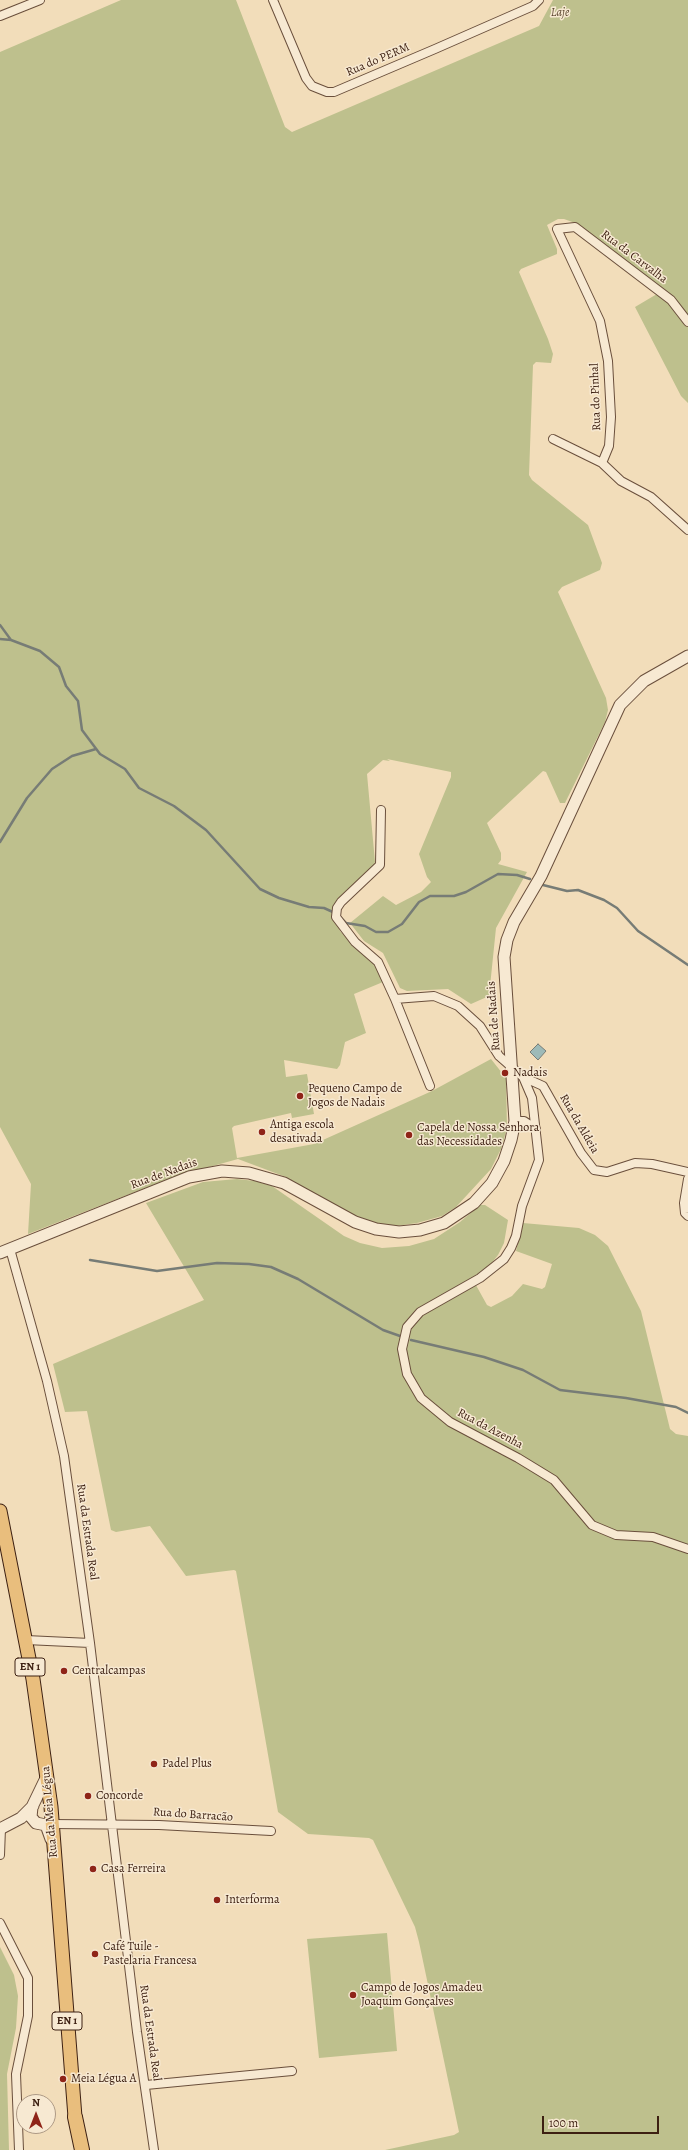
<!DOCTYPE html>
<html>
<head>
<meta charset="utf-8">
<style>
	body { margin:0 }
	#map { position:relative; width:688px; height:2150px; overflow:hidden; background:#f2ddba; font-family:Alegreya,serif }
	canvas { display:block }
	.north { position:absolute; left:16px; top:2094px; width:40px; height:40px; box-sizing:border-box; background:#f7e9d2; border:1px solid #ad9985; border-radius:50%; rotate:0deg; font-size:11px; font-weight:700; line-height:16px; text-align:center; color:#3d2012 }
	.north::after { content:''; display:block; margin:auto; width:14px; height:18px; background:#8f2418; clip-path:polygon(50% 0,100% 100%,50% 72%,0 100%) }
	.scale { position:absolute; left:542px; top:2116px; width:117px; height:18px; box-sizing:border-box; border:2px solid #3d2012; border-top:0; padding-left:5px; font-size:12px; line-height:14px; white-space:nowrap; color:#3d2012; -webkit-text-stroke:3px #f7e9d2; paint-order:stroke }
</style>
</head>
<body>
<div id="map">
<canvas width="688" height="2150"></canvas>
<div class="north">N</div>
<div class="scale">100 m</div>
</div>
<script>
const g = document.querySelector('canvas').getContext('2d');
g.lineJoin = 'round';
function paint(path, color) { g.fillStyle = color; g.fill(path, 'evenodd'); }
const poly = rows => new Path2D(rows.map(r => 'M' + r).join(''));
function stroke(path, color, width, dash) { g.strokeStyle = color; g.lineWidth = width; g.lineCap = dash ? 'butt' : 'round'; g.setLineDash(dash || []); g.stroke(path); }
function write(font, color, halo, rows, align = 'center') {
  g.font = font + ' Alegreya,serif'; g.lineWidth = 3; g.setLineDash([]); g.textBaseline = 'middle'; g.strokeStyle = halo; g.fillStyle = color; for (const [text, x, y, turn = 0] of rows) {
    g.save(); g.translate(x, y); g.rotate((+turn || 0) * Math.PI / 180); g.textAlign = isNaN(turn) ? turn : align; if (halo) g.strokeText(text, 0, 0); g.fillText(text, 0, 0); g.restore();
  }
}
const green = poly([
	[121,0,236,0,285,127,292,132,539,26,553,0,688,0,688,403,681,396,635,307,662,291,662,288,578,224,564,219,558,219,547,225,557,249,557,254,521,269,519,272,548,339,553,354,551,363,536,362,533,365,529,475,532,480,588,525,602,563,600,570,562,587,558,592,606,698,608,710,605,722,565,803,560,803,546,772,543,771,487,823,501,853,501,860,498,864,527,872,496,928,489,996,471,1004,448,989,407,991,400,988,383,953,364,941,350,923,383,896,396,905,421,892,431,882,427,877,419,854,451,777,451,772,387,759,390,761,383,760,367,774,375,862,373,867,334,904,332,909,340,931,352,944,375,962,383,982,354,994,366,1033,345,1042,340,1065,337,1069,284,1060,286,1077,307,1074,314,1114,292,1118,291,1113,234,1126,232,1128,237,1158,314,1144,432,1091,491,1059,506,1078,507,1128,501,1149,491,1169,456,1207,442,1216,417,1223,389,1227,365,1220,330,1204,286,1177,238,1159,173,1177,28,1234,31,1184,0,1127,0,52],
	[237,1179,255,1181,272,1186,344,1236,360,1243,382,1248,409,1246,434,1239,460,1222,480,1205,485,1205,508,1220,504,1243,498,1255,491,1264,472,1278,487,1305,491,1307,512,1296,523,1284,542,1289,545,1287,552,1264,516,1251,523,1223,579,1228,595,1235,608,1246,641,1311,670,1429,676,1434,688,1436,688,2150,385,2150,454,2135,459,2132,419,1942,415,1927,373,1840,369,1838,308,1834,278,1812,236,1571,234,1570,186,1576,150,1526,116,1532,111,1530,87,1411,65,1412,53,1364,204,1300,146,1203,203,1182],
	[387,1933,397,2051,319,2058,307,1939],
	[0,1947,14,1975,18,1996,16,2028,7,2074,9,2150,0,2150]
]);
const water = poly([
	[538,1044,546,1051,538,1060,530,1052,538,1044]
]);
const stream = poly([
	[0,625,11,640],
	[0,639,11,640,40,651,59,667,66,686,78,701,82,730,100,754,125,769,139,788,174,806,206,830,260,889,279,898,309,907,324,908,335,913],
	[0,842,27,798,52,769,72,756,96,749],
	[543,885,567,891,578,890,604,900,617,908,638,931,688,965],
	[339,916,346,923,365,926,376,932,388,932,402,924,419,902,430,896,454,896,466,892,498,874,517,875,530,879],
	[90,1260,157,1271,217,1263,249,1264,271,1267,298,1279,383,1330,400,1336],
	[411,1340,484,1357,523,1370,560,1390,626,1398,676,1407,688,1413]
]);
const minor = poly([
	[273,0,306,78,312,86,327,92,334,92,435,49,533,6,539,0],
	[0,16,40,0],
	[688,322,671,300,575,227,557,229,600,321,608,361,611,417,609,446,602,463,621,481,651,497,688,530],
	[553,439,602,463],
	[381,810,380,865,341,902,337,908,336,917,355,942,378,962,395,999,434,996,458,1006,480,1026,499,1056,523,1077,532,1098,539,1160,522,1206,516,1236,511,1248,504,1259,480,1278,420,1312,407,1327,402,1349,407,1374,421,1398,450,1422,518,1458,554,1480,592,1525,616,1535,653,1537,688,1549],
	[395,999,430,1086],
	[523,1077,543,1086,581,1153,594,1170,607,1172,635,1163,652,1164,688,1172],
	[515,1121,524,1121,536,1129],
	[688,1179,684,1203,685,1213,688,1216],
	[10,1249,47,1381,64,1456,90,1643,137,2032,154,2150],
	[26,1640,90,1643],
	[52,1824,159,1825,271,1831],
	[0,1855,1,1828],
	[0,1923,28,1978,28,2016,16,2074,19,2150],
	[146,2085,292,2071]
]);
const tertiary = poly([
	[0,1253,189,1177,222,1171,249,1173,284,1183,355,1222,376,1229,399,1232,420,1230,444,1223,474,1203,492,1183,504,1161,511,1140,515,1121,504,957,507,940,514,922,541,876,620,705,644,681,688,656],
	[47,1776,32,1807,31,1817,36,1823,46,1825,51,1839],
	[0,1829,21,1818,33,1806]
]);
const primary = poly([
	[0,1511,33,1679,51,1807,75,2117]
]);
const trunk = poly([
	[75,2117,82,2150]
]);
const markers = [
	[505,1073,4,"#8f2418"],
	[300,1096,4,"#8f2418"],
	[262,1132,4,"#8f2418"],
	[409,1135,4,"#8f2418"],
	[64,1671,4,"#8f2418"],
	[154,1764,4,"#8f2418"],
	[88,1796,4,"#8f2418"],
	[93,1869,4,"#8f2418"],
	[217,1900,4,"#8f2418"],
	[95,1954,4,"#8f2418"],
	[353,1995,4,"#8f2418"],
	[63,2079,4,"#8f2418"]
];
const shields = [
	[30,1667,30],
	[67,2021,30]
];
const shieldNames = [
	["EN 1",30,1667],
	["EN 1",67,2021]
];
const parkNames = [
	["Laje",560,13]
];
const streetNames = [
	["Rua do PERM",378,60,-23],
	["Rua da Carvalha",634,257,37],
	["Rua do Pinhal",596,397,-92],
	["Rua de Nadais",494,1016,-94],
	["Rua da Aldeia",579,1124,60],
	["Rua de Nadais",164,1174,-20],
	["Rua da Azenha",490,1429,28],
	["Rua da Estrada Real",87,1532,82],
	["Rua da Meia Légua",50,1812,-95],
	["Rua do Barracão",193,1815,4],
	["Rua da Estrada Real",150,2033,82]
];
const poiNames = [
	["Nadais",513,1073],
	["Pequeno Campo de",308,1089],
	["Jogos de Nadais",308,1103],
	["Antiga escola",270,1125],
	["desativada",270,1139],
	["Capela de Nossa Senhora",417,1128],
	["das Necessidades",417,1142],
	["Centralcampas",72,1671],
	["Padel Plus",162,1764],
	["Concorde",96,1796],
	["Casa Ferreira",101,1869],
	["Interforma",225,1900],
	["Café Tuile -",103,1947],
	["Pastelaria Francesa",103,1961],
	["Campo de Jogos Amadeu",361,1988],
	["Joaquim Gonçalves",361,2002],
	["Meia Légua A",71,2079]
];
paint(green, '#bec08d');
paint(water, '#9dbab8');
stroke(water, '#777c76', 1);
stroke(stream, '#777c76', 2.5);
stroke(minor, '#6a4f3c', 10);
stroke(tertiary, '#6a4f3c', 13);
stroke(primary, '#3d2012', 15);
stroke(trunk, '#3d2012', 16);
stroke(minor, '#f7e9d2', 8);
stroke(tertiary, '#f7e9d2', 11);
stroke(primary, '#e9be7d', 13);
stroke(trunk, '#e9be7d', 14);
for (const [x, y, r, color] of markers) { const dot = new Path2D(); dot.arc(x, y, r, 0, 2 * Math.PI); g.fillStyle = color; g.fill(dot); stroke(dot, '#f7e9d2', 1.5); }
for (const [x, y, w] of shields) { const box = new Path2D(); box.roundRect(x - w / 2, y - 9, w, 18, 3); g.fillStyle = '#f7e9d2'; g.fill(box); stroke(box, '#3d2012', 1); }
write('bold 11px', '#3d2012', null, shieldNames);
write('italic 12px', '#5d4831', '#f7e9d2', parkNames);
write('12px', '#3d2012', '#f7e9d2', streetNames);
write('12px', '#3d2012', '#f7e9d2', poiNames, 'left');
</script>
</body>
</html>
